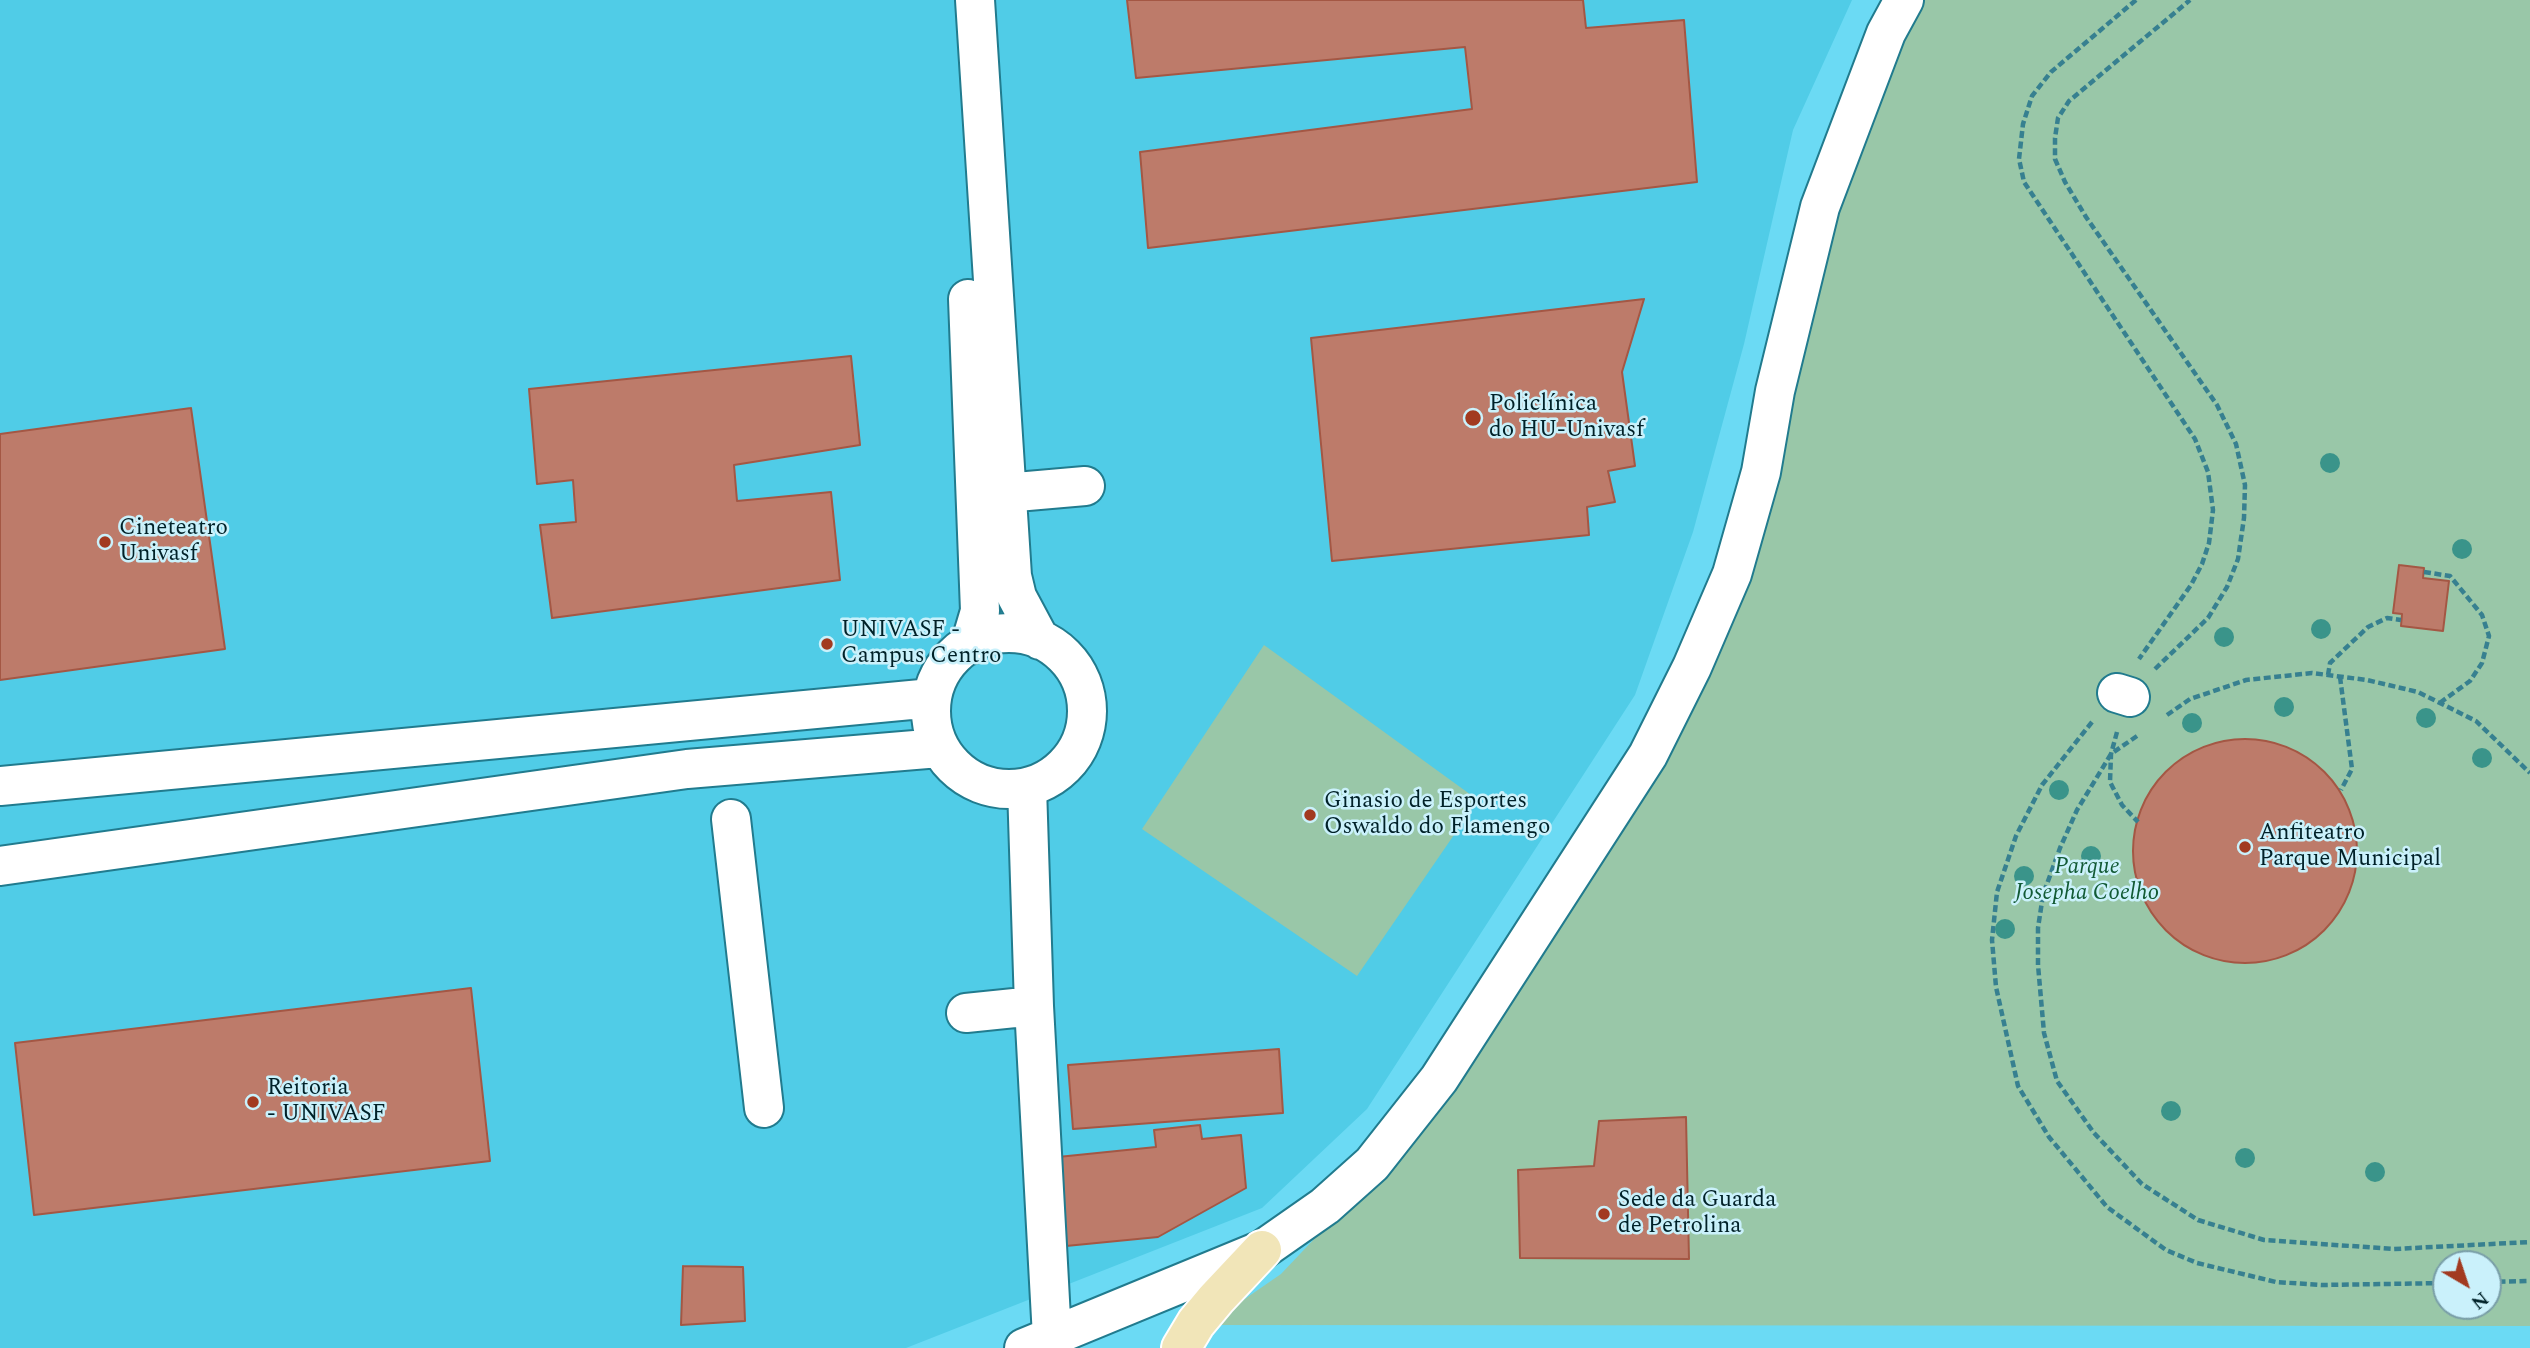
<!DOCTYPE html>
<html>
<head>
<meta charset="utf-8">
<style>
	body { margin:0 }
	#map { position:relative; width:2530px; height:1348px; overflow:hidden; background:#6bdaf4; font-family:Spectral,serif }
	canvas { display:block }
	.north { position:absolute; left:2432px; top:1250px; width:70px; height:70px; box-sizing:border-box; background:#caf1fb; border:2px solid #799ea7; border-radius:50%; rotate:141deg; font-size:19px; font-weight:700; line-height:28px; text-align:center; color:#002128 }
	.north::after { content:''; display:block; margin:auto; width:24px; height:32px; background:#a23a20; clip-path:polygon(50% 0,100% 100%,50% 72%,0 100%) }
</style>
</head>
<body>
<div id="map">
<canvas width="2530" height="1348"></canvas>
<div class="north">N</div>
</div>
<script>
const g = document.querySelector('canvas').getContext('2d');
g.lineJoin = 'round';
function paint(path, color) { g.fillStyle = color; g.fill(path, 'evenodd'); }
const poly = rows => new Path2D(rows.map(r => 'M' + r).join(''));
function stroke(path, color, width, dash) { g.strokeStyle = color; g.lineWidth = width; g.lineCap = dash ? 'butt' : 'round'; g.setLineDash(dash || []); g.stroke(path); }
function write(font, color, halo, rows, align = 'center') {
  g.font = font + ' Spectral,serif'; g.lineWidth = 5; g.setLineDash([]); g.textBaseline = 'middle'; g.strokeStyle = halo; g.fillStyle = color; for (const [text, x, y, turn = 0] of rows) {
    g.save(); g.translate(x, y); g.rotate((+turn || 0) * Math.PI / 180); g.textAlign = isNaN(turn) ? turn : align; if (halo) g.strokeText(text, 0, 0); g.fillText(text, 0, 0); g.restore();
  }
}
const built = poly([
	[0,0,1852,0,1793,130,1744,344,1693,532,1635,695,1367,1109,1262,1208,906,1348,0,1348]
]);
const green = poly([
	[1920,0,2530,0,2530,1326,1218,1325,1239,1303,1281,1274,1391,1158,1663,745,1837,185],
	[2446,1264,2488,1264,2488,1306,2446,1306],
	[1264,645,1478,800,1357,976,1142,829]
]);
const building = poly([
	[1127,0,1583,0,1586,28,1684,20,1697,182,1148,248,1140,152,1472,109,1465,47,1136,78,1127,0],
	[1644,299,1622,372,1635,466,1608,471,1615,502,1587,507,1589,535,1332,561,1311,338,1644,299],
	[851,356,860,445,734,465,737,501,831,492,840,580,552,618,540,525,576,522,573,480,537,484,529,389,851,356],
	[191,408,225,649,0,680,0,434,191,408],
	[2399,565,2424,568,2423,578,2449,581,2443,631,2401,626,2402,614,2393,613,2399,565],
	'2133 851a112 112 0 1 1 224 0a112 112 0 1 1-224 0Z',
	[471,988,490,1161,34,1215,15,1043,471,988],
	[1279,1049,1283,1113,1073,1129,1068,1065,1279,1049],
	[1686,1117,1689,1259,1520,1258,1518,1170,1594,1166,1599,1121,1686,1117],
	[1200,1125,1202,1139,1241,1135,1246,1188,1158,1237,1066,1246,1058,1157,1156,1147,1154,1130,1200,1125],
	[683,1266,743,1267,745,1321,681,1325,683,1266]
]);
const path = poly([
	[2136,0,2051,72,2032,96,2023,124,2019,159,2024,182,2195,439,2208,472,2213,510,2209,543,2202,564,2191,585,2139,659],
	[2424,572,2450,576,2482,615,2489,636,2482,663,2470,681,2441,702],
	[2155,669,2208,618,2227,587,2238,559,2244,518,2245,485,2236,444,2217,405,2086,217,2065,182,2055,159,2055,138,2058,118,2069,101,2190,0],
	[2328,675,2330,663,2368,627,2387,618,2401,620],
	[2340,677,2352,769,2341,790],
	[2167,715,2190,699,2246,680,2312,673,2367,680,2418,692,2476,721,2530,773],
	[2092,722,2042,785,2016,836,1997,892,1992,940,1996,987,2018,1086,2049,1137,2107,1207,2166,1250,2197,1263,2276,1282,2322,1285,2446,1283],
	[2117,732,2111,754,2110,782,2122,805,2138,822],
	[2137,736,2111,754,2077,810,2060,848,2043,895,2038,928,2038,965,2044,1033,2057,1081,2094,1133,2142,1184,2198,1220,2264,1240,2394,1249,2530,1242],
	[2488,1282,2530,1281]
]);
const minor = poly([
	[975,0,1012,576,1017,597,1040,640],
	[968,299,980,611,970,645],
	[982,495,1085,486],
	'931 711a78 78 0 1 1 156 0a78 78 0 1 1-156 0Z',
	[2117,693,2130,697],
	[0,786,932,698],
	[1027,787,1034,1006,1052,1337],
	[731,819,764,1108],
	[0,866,687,769,939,748],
	[966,1013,1034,1006],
	[1024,1348,1262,1250,1325,1206,1372,1164,1439,1079,1648,755,1692,667,1732,574,1761,472,1775,391,1820,207,1886,33,1904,0]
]);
const major = poly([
	[1181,1348,1196,1323,1216,1299,1262,1250]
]);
const trees = [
	[2330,463],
	[2462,549],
	[2321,629],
	[2224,637],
	[2284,707],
	[2426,718],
	[2192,723],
	[2482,758],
	[2059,790],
	[2091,856],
	[2024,876],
	[2005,929],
	[2171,1111],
	[2245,1158],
	[2375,1172]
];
const markers = [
	[1473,418,9,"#a23a20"],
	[105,542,7,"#a23a20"],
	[827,644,7,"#a23a20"],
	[1310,815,7,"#a23a20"],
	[2245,847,7,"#a23a20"],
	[253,1102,7,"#a23a20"],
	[1604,1214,7,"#a23a20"]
];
const poiNames = [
	["Policlínica",1489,405],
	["do HU-Univasf",1489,431],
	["Cineteatro",119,529],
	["Univasf",119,555],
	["UNIVASF -",841,631],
	["Campus Centro",841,657],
	["Ginasio de Esportes",1324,802],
	["Oswaldo do Flamengo",1324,828],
	["Anfiteatro",2259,834],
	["Parque Municipal",2259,860],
	["Reitoria",267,1089],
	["- UNIVASF",267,1115],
	["Sede da Guarda",1618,1201],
	["de Petrolina",1618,1227]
];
const parkNames = [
	["Parque",2087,868],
	["Josepha Coelho",2087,894]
];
paint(built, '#50cce7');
paint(green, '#99c7a8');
paint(building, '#bd7b6a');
stroke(building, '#a45744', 2);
stroke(minor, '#217b8e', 42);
stroke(major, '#fff', 42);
stroke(path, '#378090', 4.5, [7, 3.5]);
stroke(minor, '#fff', 38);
stroke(major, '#f1e5b8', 38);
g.fillStyle = '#3a948a';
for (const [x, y] of trees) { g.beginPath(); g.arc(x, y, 10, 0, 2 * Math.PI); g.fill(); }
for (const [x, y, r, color] of markers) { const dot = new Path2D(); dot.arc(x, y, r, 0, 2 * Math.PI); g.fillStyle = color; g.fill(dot); stroke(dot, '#caf1fb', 2.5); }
write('23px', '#002128', '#caf1fb', poiNames, 'left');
write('italic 23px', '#125a34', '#caf1fb', parkNames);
</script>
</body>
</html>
